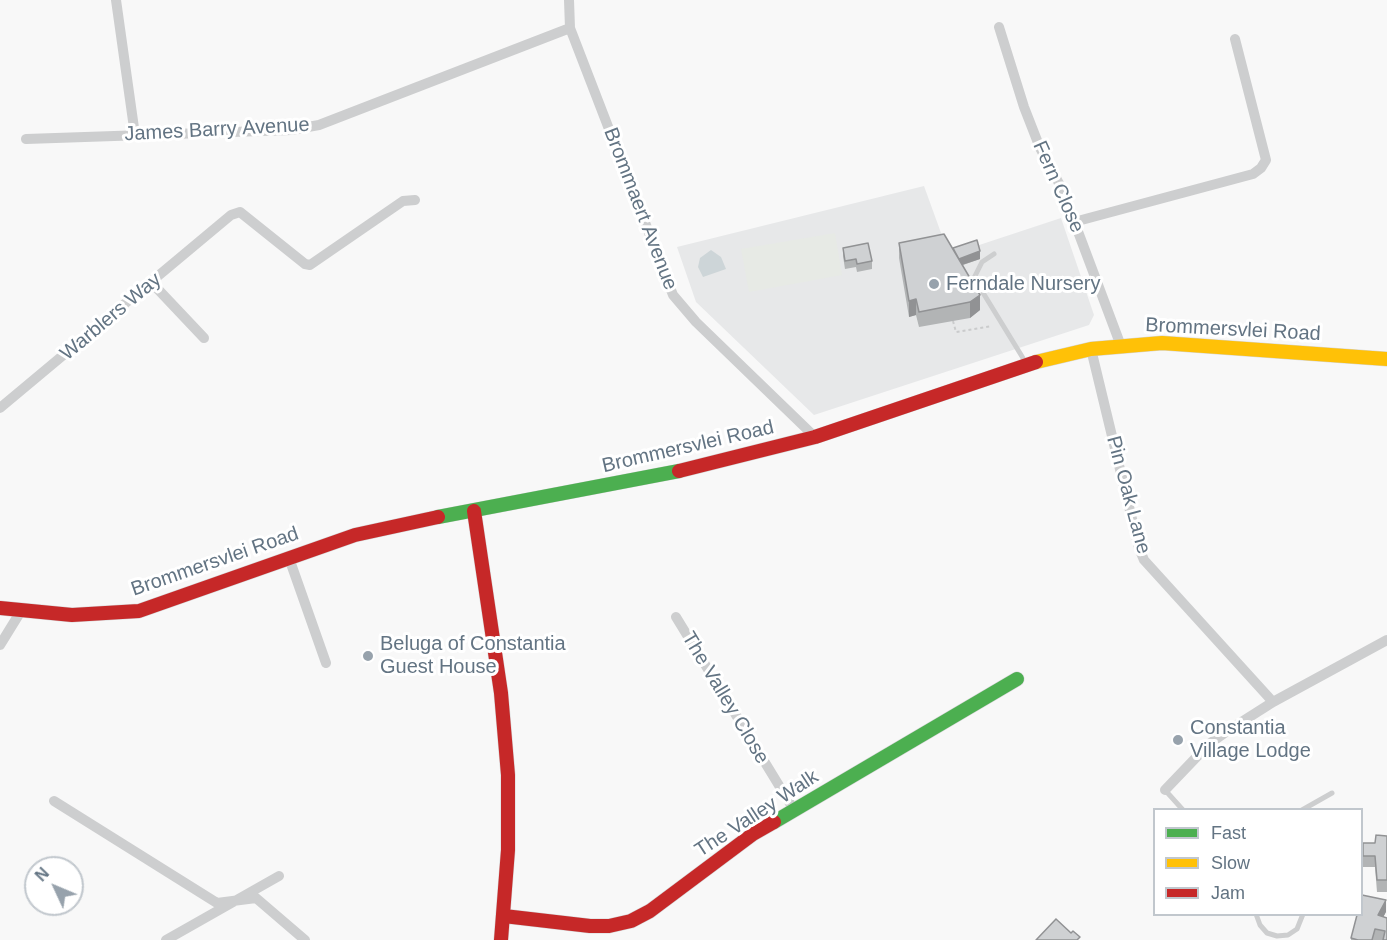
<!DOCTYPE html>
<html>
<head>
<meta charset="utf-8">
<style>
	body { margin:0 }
	#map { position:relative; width:1387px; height:940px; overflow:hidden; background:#f8f8f8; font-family:Arial,sans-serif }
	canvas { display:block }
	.legend { position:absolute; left:1153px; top:808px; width:210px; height:108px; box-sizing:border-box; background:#fff; border:2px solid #c1c7cd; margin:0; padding:8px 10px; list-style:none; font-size:18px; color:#637483 }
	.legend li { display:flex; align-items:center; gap:12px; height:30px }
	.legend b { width:30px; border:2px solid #c1c7cd }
	.north { position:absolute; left:24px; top:856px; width:60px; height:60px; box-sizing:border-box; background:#fff; border:2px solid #c1c7cd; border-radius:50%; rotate:314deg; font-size:16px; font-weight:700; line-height:24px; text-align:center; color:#637483 }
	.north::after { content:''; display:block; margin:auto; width:21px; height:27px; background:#97a2ac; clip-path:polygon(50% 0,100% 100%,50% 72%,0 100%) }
</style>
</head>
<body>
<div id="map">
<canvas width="1387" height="940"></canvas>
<ul class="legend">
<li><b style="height:8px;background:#4caf50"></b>Fast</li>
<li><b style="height:8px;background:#ffc107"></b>Slow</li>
<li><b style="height:8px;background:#c62828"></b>Jam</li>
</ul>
<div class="north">N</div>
</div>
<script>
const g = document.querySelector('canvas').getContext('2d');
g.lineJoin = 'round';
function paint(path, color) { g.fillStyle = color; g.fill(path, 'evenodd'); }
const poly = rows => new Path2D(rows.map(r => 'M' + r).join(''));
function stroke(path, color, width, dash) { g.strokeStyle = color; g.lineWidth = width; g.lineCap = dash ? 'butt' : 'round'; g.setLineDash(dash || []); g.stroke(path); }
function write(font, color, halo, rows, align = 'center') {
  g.font = font + ' Arial,sans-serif'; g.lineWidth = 6; g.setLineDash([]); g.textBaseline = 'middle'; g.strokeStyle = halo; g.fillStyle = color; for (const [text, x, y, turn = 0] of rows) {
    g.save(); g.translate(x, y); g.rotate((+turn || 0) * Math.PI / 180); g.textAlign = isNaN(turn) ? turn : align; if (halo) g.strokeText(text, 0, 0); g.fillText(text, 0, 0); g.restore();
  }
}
const built = poly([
	[924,186,949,255,1061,218,1094,315,1089,325,814,415,696,302,677,247]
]);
const green = poly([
	[835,233,842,275,749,292,741,249]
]);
const water = poly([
	[711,250,721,257,726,269,703,277,698,267,700,258]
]);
const path = poly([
	[953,321,956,332,992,326]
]);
const lane = poly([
	[994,254,982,262,974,278,1026,363],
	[1165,790,1183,810],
	[1302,810,1332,793],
	[1256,914,1260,925,1267,933,1277,936,1288,935,1297,929,1303,914]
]);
const street = poly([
	[116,0,135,135],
	[569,0,570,28,673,295,696,322,815,437],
	[999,27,1024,107,1040,148,1062,189,1121,346],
	[26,139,291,130,319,125,570,28],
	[1074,222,1253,174,1261,168,1266,160,1235,39],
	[152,283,204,338],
	[1091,349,1139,548,1144,560,1273,702],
	[0,408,231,215,240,212,305,264,310,265,403,201,415,200],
	[289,558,326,663],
	[676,617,794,810],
	[0,645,21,611],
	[1165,790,1209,744,1229,730,1273,702,1387,640],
	[54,801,217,903,256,898,305,940],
	[166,940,279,876]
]);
const fast = poly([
	[438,517,679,471],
	[774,822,1017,679]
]);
const slow = poly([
	[1036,362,1091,349,1162,343,1387,359]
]);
const jam = poly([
	[679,471,815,437,1036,362],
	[474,511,501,693,508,775,508,850,501,940],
	[0,608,72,615,139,611,355,535,438,517],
	[504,916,590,926,609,926,631,921,650,911,753,834,774,822]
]);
const wall = poly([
	[899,243,980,259,963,265,980,310,970,318,919,327,916,315,909,317,899,258],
	[843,248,872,261,872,269,857,272,856,267,845,269,843,256],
	[1387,836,1387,892,1377,892,1375,867,1363,867,1363,843,1375,843],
	[1386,912,1383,917,1387,940,1351,940,1351,938]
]);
const shadedWall = poly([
	[980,251,980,259,956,267,956,260],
	[980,295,980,310,970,318,970,302],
	[916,299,916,315,909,317,909,301],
	[1386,900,1386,912,1378,927,1378,915]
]);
const building = poly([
	[944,234,980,295,970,302,919,312,916,299,909,301,899,243,944,234],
	[977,240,980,251,959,259,953,248,977,240],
	[868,243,872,261,857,264,856,259,845,261,843,248,868,243],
	[1376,835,1387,836,1387,880,1377,880,1375,856,1363,856,1363,843,1375,843,1376,835],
	[1362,895,1386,900,1378,915,1387,918,1387,940,1383,940,1385,931,1375,929,1372,940,1358,940,1351,938,1357,915,1362,915,1362,895],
	[1056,919,1071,933,1073,931,1080,937,1077,940,1036,940,1056,919]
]);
const markers = [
	[934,284,6,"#97a2ac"],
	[368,656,6,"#97a2ac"],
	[1178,740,6,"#97a2ac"]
];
const streetNames = [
	["James Barry Avenue",217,130,-3],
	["Fern Close",1058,187,66],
	["Brommaert Avenue",640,209,69],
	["Warblers Way",111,317,-40],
	["Brommersvlei Road",1233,330,3],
	["Brommersvlei Road",688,447,-13],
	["Pin Oak Lane",1128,495,75],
	["Brommersvlei Road",215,562,-19],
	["The Valley Close",725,698,59],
	["The Valley Walk",757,814,-33]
];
const poiNames = [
	["Ferndale Nursery",946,284],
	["Beluga of Constantia",380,644],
	["Guest House",380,667],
	["Constantia",1190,728],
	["Village Lodge",1190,751]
];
paint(built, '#e7e8e9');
paint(green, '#e7eae5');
paint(water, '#cdd5d8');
stroke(fast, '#d5d6d7', 15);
stroke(slow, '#d5d6d7', 15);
stroke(jam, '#d5d6d7', 15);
stroke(path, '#cacbcc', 2, [3, 3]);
stroke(lane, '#cdcecf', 5);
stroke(street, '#cdcecf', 10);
stroke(fast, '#4caf50', 14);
stroke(slow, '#ffc107', 14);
stroke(jam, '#c62828', 14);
paint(wall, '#b2b4b5');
paint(shadedWall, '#919294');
paint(building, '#cfd1d3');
stroke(building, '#919294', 1.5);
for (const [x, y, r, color] of markers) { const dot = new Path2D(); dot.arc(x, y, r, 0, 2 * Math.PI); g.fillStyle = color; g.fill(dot); stroke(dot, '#fff', 2); }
write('20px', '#637483', '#fff', streetNames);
write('20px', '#637483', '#fff', poiNames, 'left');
</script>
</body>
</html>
